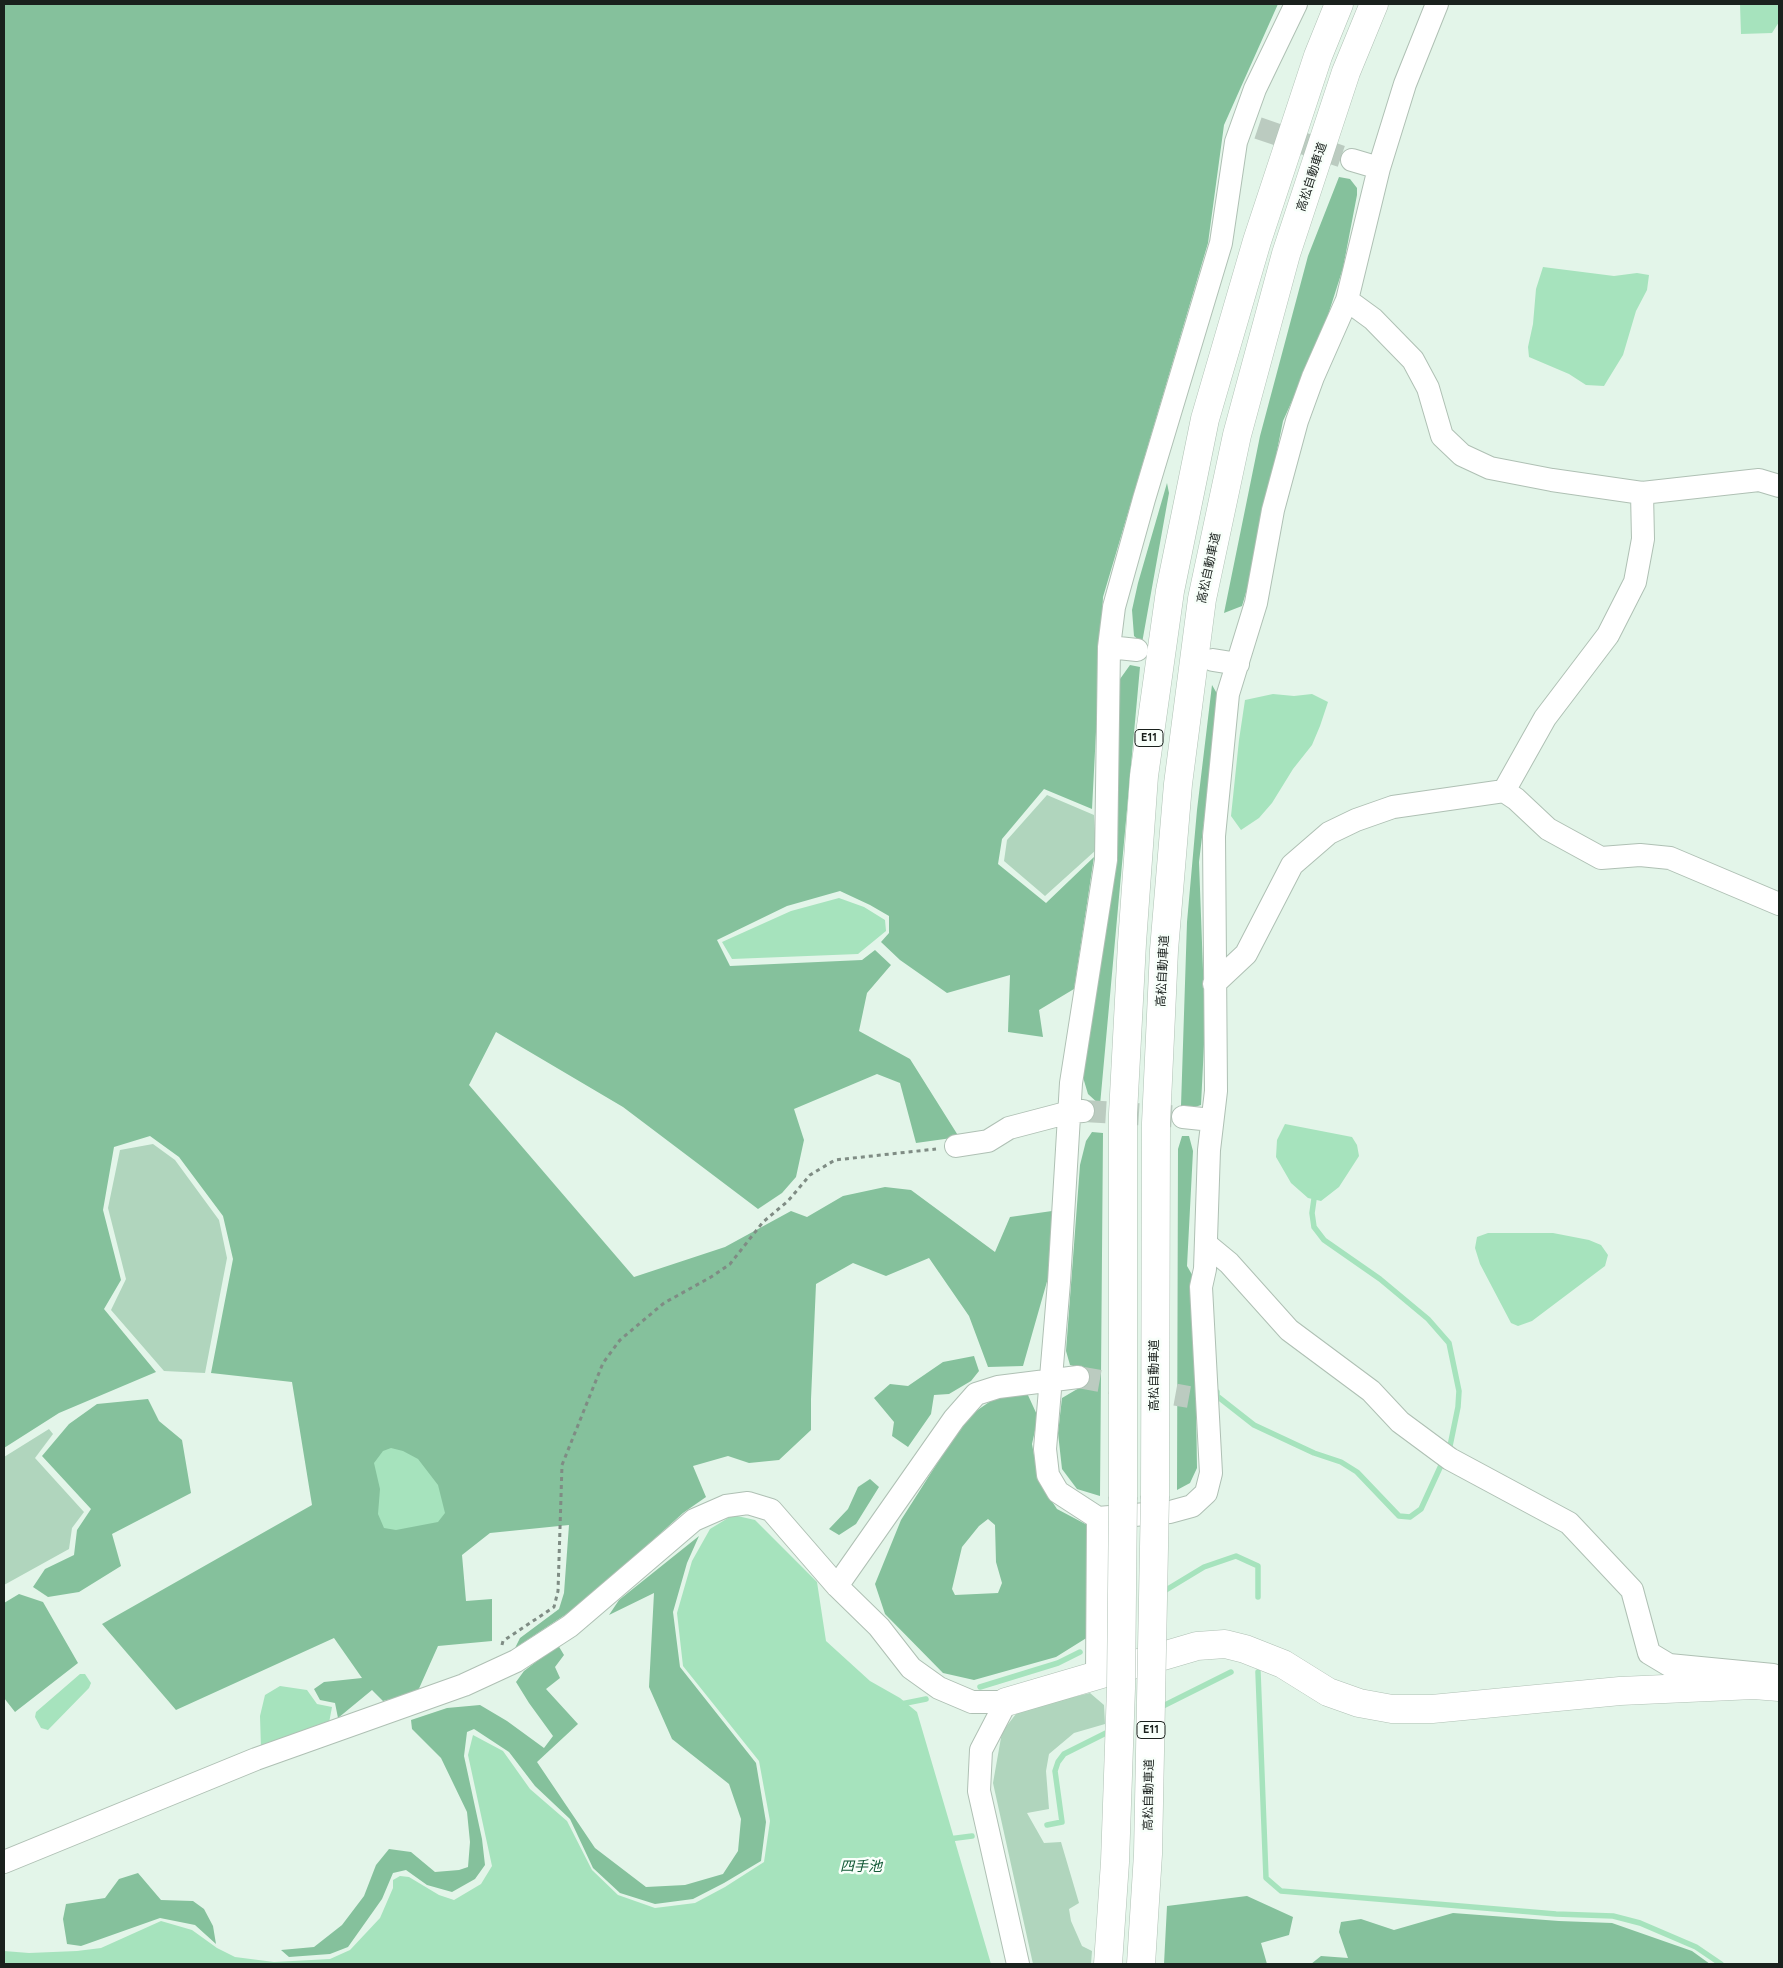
<!DOCTYPE html>
<html>
<head>
<meta charset="utf-8">
<style>
	body { margin:0 }
	#map { position:relative; width:1783px; height:1968px; overflow:hidden; background:#e3f5e9; font-family:Figtree,sans-serif }
	canvas { display:block }
	.frame { position:absolute; inset:0; border:5px solid #1a211d; pointer-events:none }
</style>
</head>
<body>
<div id="map">
<canvas width="1783" height="1968"></canvas>
<div class="frame"></div>
</div>
<script>
const g = document.querySelector('canvas').getContext('2d');
g.lineJoin = 'round';
function paint(path, color) { g.fillStyle = color; g.fill(path, 'evenodd'); }
const poly = rows => new Path2D(rows.map(r => 'M' + r).join(''));
function stroke(path, color, width, dash) { g.strokeStyle = color; g.lineWidth = width; g.lineCap = dash ? 'butt' : 'round'; g.setLineDash(dash || []); g.stroke(path); }
function write(font, color, halo, rows, align = 'center') {
  g.font = font + ' Figtree,"Noto Sans JP",sans-serif'; g.lineWidth = 5; g.setLineDash([]); g.textBaseline = 'middle'; g.strokeStyle = halo; g.fillStyle = color; for (const [text, x, y, turn = 0] of rows) {
    g.save(); g.translate(x, y); g.rotate((+turn || 0) * Math.PI / 180); g.textAlign = isNaN(turn) ? turn : align; if (halo) g.strokeText(text, 0, 0); g.fillText(text, 0, 0); g.restore();
  }
}
const green = poly([
	[1047,795,1094,815,1096,850,1045,896,1004,861,1007,840],
	[153,1144,175,1160,219,1220,227,1258,205,1373,164,1371,111,1310,126,1279,108,1208,120,1150],
	[49,1429,53,1434,35,1458,84,1512,72,1528,69,1549,4,1585,4,1457],
	[1090,1693,1104,1705,1105,1724,1074,1733,1049,1754,1046,1771,1049,1809,1027,1813,1044,1843,1061,1842,1079,1903,1069,1909,1071,1921,1082,1946,1092,1951,1091,1964,1033,1964,993,1783,1002,1732,1019,1710]
]);
const forest = poly([
	[4,4,1278,4,1224,125,1208,243,1103,597,1092,809,1044,789,1002,839,998,864,1046,903,1094,857,1074,989,1039,1010,1043,1037,1008,1032,1010,975,947,993,900,960,881,942,889,933,889,916,870,905,840,891,787,906,717,940,730,966,862,960,875,950,891,965,867,993,859,1031,910,1059,959,1137,916,1143,900,1083,877,1074,794,1109,804,1140,796,1177,782,1193,758,1209,623,1107,496,1032,469,1085,634,1277,725,1247,791,1211,807,1217,843,1196,885,1187,911,1190,995,1252,1010,1217,1052,1211,1048,1278,1023,1366,988,1367,969,1316,929,1258,886,1276,853,1263,816,1284,811,1399,811,1430,779,1460,749,1463,728,1456,693,1466,706,1497,683,1513,583,1603,515,1648,520,1638,559,1609,564,1593,569,1525,490,1533,462,1555,466,1601,492,1599,492,1641,438,1646,417,1693,383,1701,372,1690,338,1718,335,1703,320,1700,314,1689,324,1682,362,1678,334,1638,176,1710,102,1624,312,1505,292,1382,211,1373,233,1259,223,1216,179,1157,150,1136,114,1147,103,1210,121,1280,104,1309,156,1372,59,1413,4,1448],
	[1339,177,1350,179,1357,188,1357,195,1343,268,1322,334,1283,421,1253,569,1242,606,1224,613,1260,436,1308,256],
	[1167,483,1169,493,1142,643,1134,636,1132,610,1138,583],
	[1130,665,1140,667,1100,1105,1088,1094,1082,1074,1120,679],
	[1212,685,1219,697,1199,862,1205,1024,1201,1105,1189,1109,1181,1106,1187,922,1197,810],
	[1092,1132,1103,1133,1100,1496,1077,1489,1062,1469,1058,1433,1062,1398,1079,1388,1080,1368,1070,1365,1066,1351,1080,1165,1086,1141],
	[1182,1136,1189,1136,1193,1151,1187,1266,1194,1278,1197,1468,1190,1483,1177,1490,1178,1149],
	[974,1356,979,1371,971,1381,949,1394,934,1395,931,1414,908,1447,892,1436,894,1422,874,1398,890,1384,908,1386,943,1362],
	[1027,1393,1038,1417,1032,1444,1039,1482,1057,1509,1091,1527,1088,1637,1056,1657,974,1680,943,1673,885,1614,875,1584,901,1520,966,1418,998,1396],
	[988,1519,995,1525,996,1562,1002,1583,998,1593,955,1595,952,1589,962,1547,979,1526],
	[148,1399,159,1421,182,1440,191,1493,112,1534,121,1566,79,1592,48,1597,33,1587,45,1569,74,1555,77,1530,91,1509,42,1456,69,1424,97,1404],
	[870,1479,879,1487,856,1524,839,1535,829,1529,848,1509,858,1487],
	[699,1536,687,1563,673,1612,680,1667,756,1763,766,1822,761,1861,724,1883,693,1899,655,1904,620,1893,593,1868,570,1819,535,1786,509,1752,474,1729,467,1732,464,1756,482,1839,485,1865,475,1879,452,1892,427,1885,406,1870,393,1873,382,1899,348,1947,330,1954,289,1957,281,1950,314,1947,342,1925,364,1896,376,1865,389,1849,411,1852,435,1872,459,1870,468,1867,470,1842,467,1812,441,1758,412,1729,411,1720,447,1708,480,1705,507,1721,544,1748,553,1736,529,1703,516,1682,524,1671,558,1645,564,1655,555,1667,560,1678,546,1689,578,1724,537,1762,595,1848,646,1887,685,1885,723,1874,738,1851,741,1819,729,1784,672,1739,649,1687,654,1593,609,1615,619,1600],
	[19,1594,43,1602,78,1663,15,1712,4,1698,4,1603],
	[138,1873,161,1900,193,1901,204,1909,213,1926,216,1944,195,1925,160,1918,81,1946,67,1944,63,1919,66,1904,105,1898,119,1879],
	[1247,1896,1293,1917,1289,1935,1261,1943,1267,1964,1164,1964,1167,1906],
	[1453,1913,1559,1921,1612,1923,1692,1951,1710,1964,1311,1964,1321,1956,1348,1958,1339,1932,1341,1922,1361,1919,1394,1930]
]);
const water = poly([
	[1740,4,1778,4,1779,22,1772,33,1741,34],
	[1543,267,1614,276,1637,273,1649,275,1647,290,1636,311,1623,355,1604,386,1586,385,1569,374,1529,357,1528,347,1533,324,1536,289],
	[1273,694,1294,696,1312,694,1328,702,1320,726,1312,745,1293,769,1272,803,1259,818,1241,830,1231,816,1239,740,1245,700],
	[839,898,864,907,885,920,886,931,858,954,732,959,722,942,791,911],
	[1285,1124,1352,1137,1357,1145,1359,1156,1339,1187,1321,1201,1308,1198,1291,1183,1276,1157,1277,1140],
	[1488,1233,1553,1233,1589,1240,1601,1245,1608,1255,1605,1266,1532,1321,1518,1326,1511,1323,1480,1264,1475,1248,1477,1237],
	[391,1448,403,1451,418,1459,438,1485,445,1513,438,1522,396,1530,384,1528,378,1514,380,1489,374,1463,383,1451],
	[733,1515,755,1520,817,1582,826,1641,870,1681,900,1698,917,1712,991,1964,4,1964,4,1951,29,1953,77,1951,101,1948,161,1921,192,1930,217,1948,235,1957,274,1962,330,1959,350,1950,380,1918,393,1888,393,1880,400,1876,409,1877,439,1895,454,1900,481,1884,492,1866,468,1755,473,1735,503,1751,530,1789,567,1821,592,1870,618,1895,655,1908,695,1903,725,1887,764,1862,770,1821,759,1761,683,1666,677,1613,692,1561,710,1529],
	[80,1674,85,1674,91,1683,89,1688,48,1730,41,1728,35,1717,36,1712],
	[280,1686,307,1690,317,1704,332,1707,329,1723,261,1749,260,1716,265,1695]
]);
const stream = poly([
	[1315,1192,1312,1213,1314,1227,1324,1240,1380,1279,1428,1319,1449,1343,1459,1391,1458,1407,1450,1446,1447,1452],
	[1217,1392,1217,1396,1254,1425,1314,1453,1341,1462,1357,1472,1399,1516,1410,1517,1421,1509,1443,1461],
	[1161,1593,1204,1567,1236,1556,1258,1566,1258,1597],
	[1258,1672,1266,1878,1281,1891,1556,1914,1613,1916,1640,1923,1696,1947,1721,1964],
	[980,1687,1058,1663,1080,1652],
	[901,1704,926,1699],
	[1159,1708,1231,1672],
	[1047,1825,1062,1822,1055,1771,1058,1762,1064,1754,1112,1730],
	[949,1839,972,1836]
]);
const streetTunnel = poly([
	[1258,128,1352,160],
	[1084,1111,1183,1117],
	[1078,1377,1189,1397]
]);
const path = poly([
	[502,1645,503,1641,554,1607,558,1591,562,1465,603,1363,620,1340,664,1303,711,1277,730,1264,763,1222,788,1201,810,1175,835,1160,936,1149]
]);
const street = poly([
	[1296,4,1255,89,1236,142,1221,243,1144,499,1114,607,1109,647,1106,860,1071,1083,1059,1282,1045,1449,1048,1475,1058,1492,1098,1518,1170,1512,1192,1506,1206,1493,1211,1473,1201,1287,1205,1269,1209,1150,1216,1091,1214,836,1228,694,1256,603,1273,510,1297,421,1313,377,1347,300,1379,168,1405,84,1437,4],
	[1352,160,1379,168],
	[1347,300,1373,319,1413,360,1428,388,1442,436,1462,455,1490,468,1552,480,1642,493,1759,480,1779,486],
	[1109,647,1137,650],
	[1213,660,1238,664],
	[1504,791,1545,718,1608,635,1635,582,1643,539,1642,493],
	[1214,984,1246,954,1292,865,1329,833,1356,820,1393,807,1504,791,1516,799,1548,829,1601,858,1640,855,1670,858,1779,904],
	[1183,1117,1212,1120],
	[956,1146,988,1141,1009,1128,1070,1112,1083,1111],
	[1206,1244,1229,1263,1289,1330,1371,1391,1400,1422,1450,1459,1569,1523,1632,1590,1649,1653,1669,1665,1773,1675],
	[837,1586,954,1419,976,1394,998,1387,1078,1377],
	[1097,1676,1098,1518],
	[4,1862,256,1759,464,1685,516,1661,570,1626,694,1520,726,1506,748,1503,771,1510,837,1586,879,1627,911,1668,939,1688,972,1702,1006,1702,981,1750,979,1791,1018,1964]
]);
const secondary = poly([
	[1006,1702,1197,1646,1225,1644,1245,1649,1283,1664,1328,1692,1359,1703,1392,1709,1432,1709,1620,1691,1754,1685,1779,1687]
]);
const highway = poly([
	[1155,1496,1156,1123,1164,950,1178,784,1202,599,1237,435,1286,254,1346,72,1374,4],
	[1123,1497,1123,1114,1132,943,1144,776,1170,591,1205,419,1257,241,1318,56,1339,4]
]);
const highwayBridge = poly([
	[1108,1964,1115,1862,1121,1688,1123,1497],
	[1141,1964,1148,1854,1155,1496]
]);
const shields = [
	[1149,738,28],
	[1151,1730,28]
];
const shieldNames = [
	["E11",1149,738],
	["E11",1151,1730]
];
const streetNames = [
	["高松自動車道",1312,177,-72],
	["高松自動車道",1209,568,-78],
	["高松自動車道",1163,971,-87],
	["高松自動車道",1154,1375,-90],
	["高松自動車道",1149,1795,-89]
];
const waterNames = [
	["四手池",861,1867]
];
paint(green, '#b0d5bd');
paint(forest, '#85c19c');
paint(water, '#a6e3bd');
stroke(stream, '#a6e3bd', 5.5);
stroke(streetTunnel, '#bbcbc0', 22, [22, 11]);
stroke(street, '#afc0b4', 24);
stroke(secondary, '#afc0b4', 29);
stroke(highway, '#afc0b4', 29);
stroke(path, '#7f8c84', 3, [4, 4]);
stroke(street, '#fff', 22);
stroke(secondary, '#fff', 28);
stroke(highway, '#fff', 28);
stroke(highwayBridge, '#afc0b4', 29, []);
stroke(highwayBridge, '#fff', 28);
for (const [x, y, w] of shields) { const box = new Path2D(); box.roundRect(x - w / 2, y - 8.5, w, 17, 4); g.fillStyle = '#f8fffa'; g.fill(box); stroke(box, '#1a211d', 1); }
write('bold 11px', '#1a211d', null, shieldNames);
write('12px', '#1a211d', '#f8fffa', streetNames);
write('italic 14px', '#115835', '#f8fffa', waterNames);
</script>
</body>
</html>
